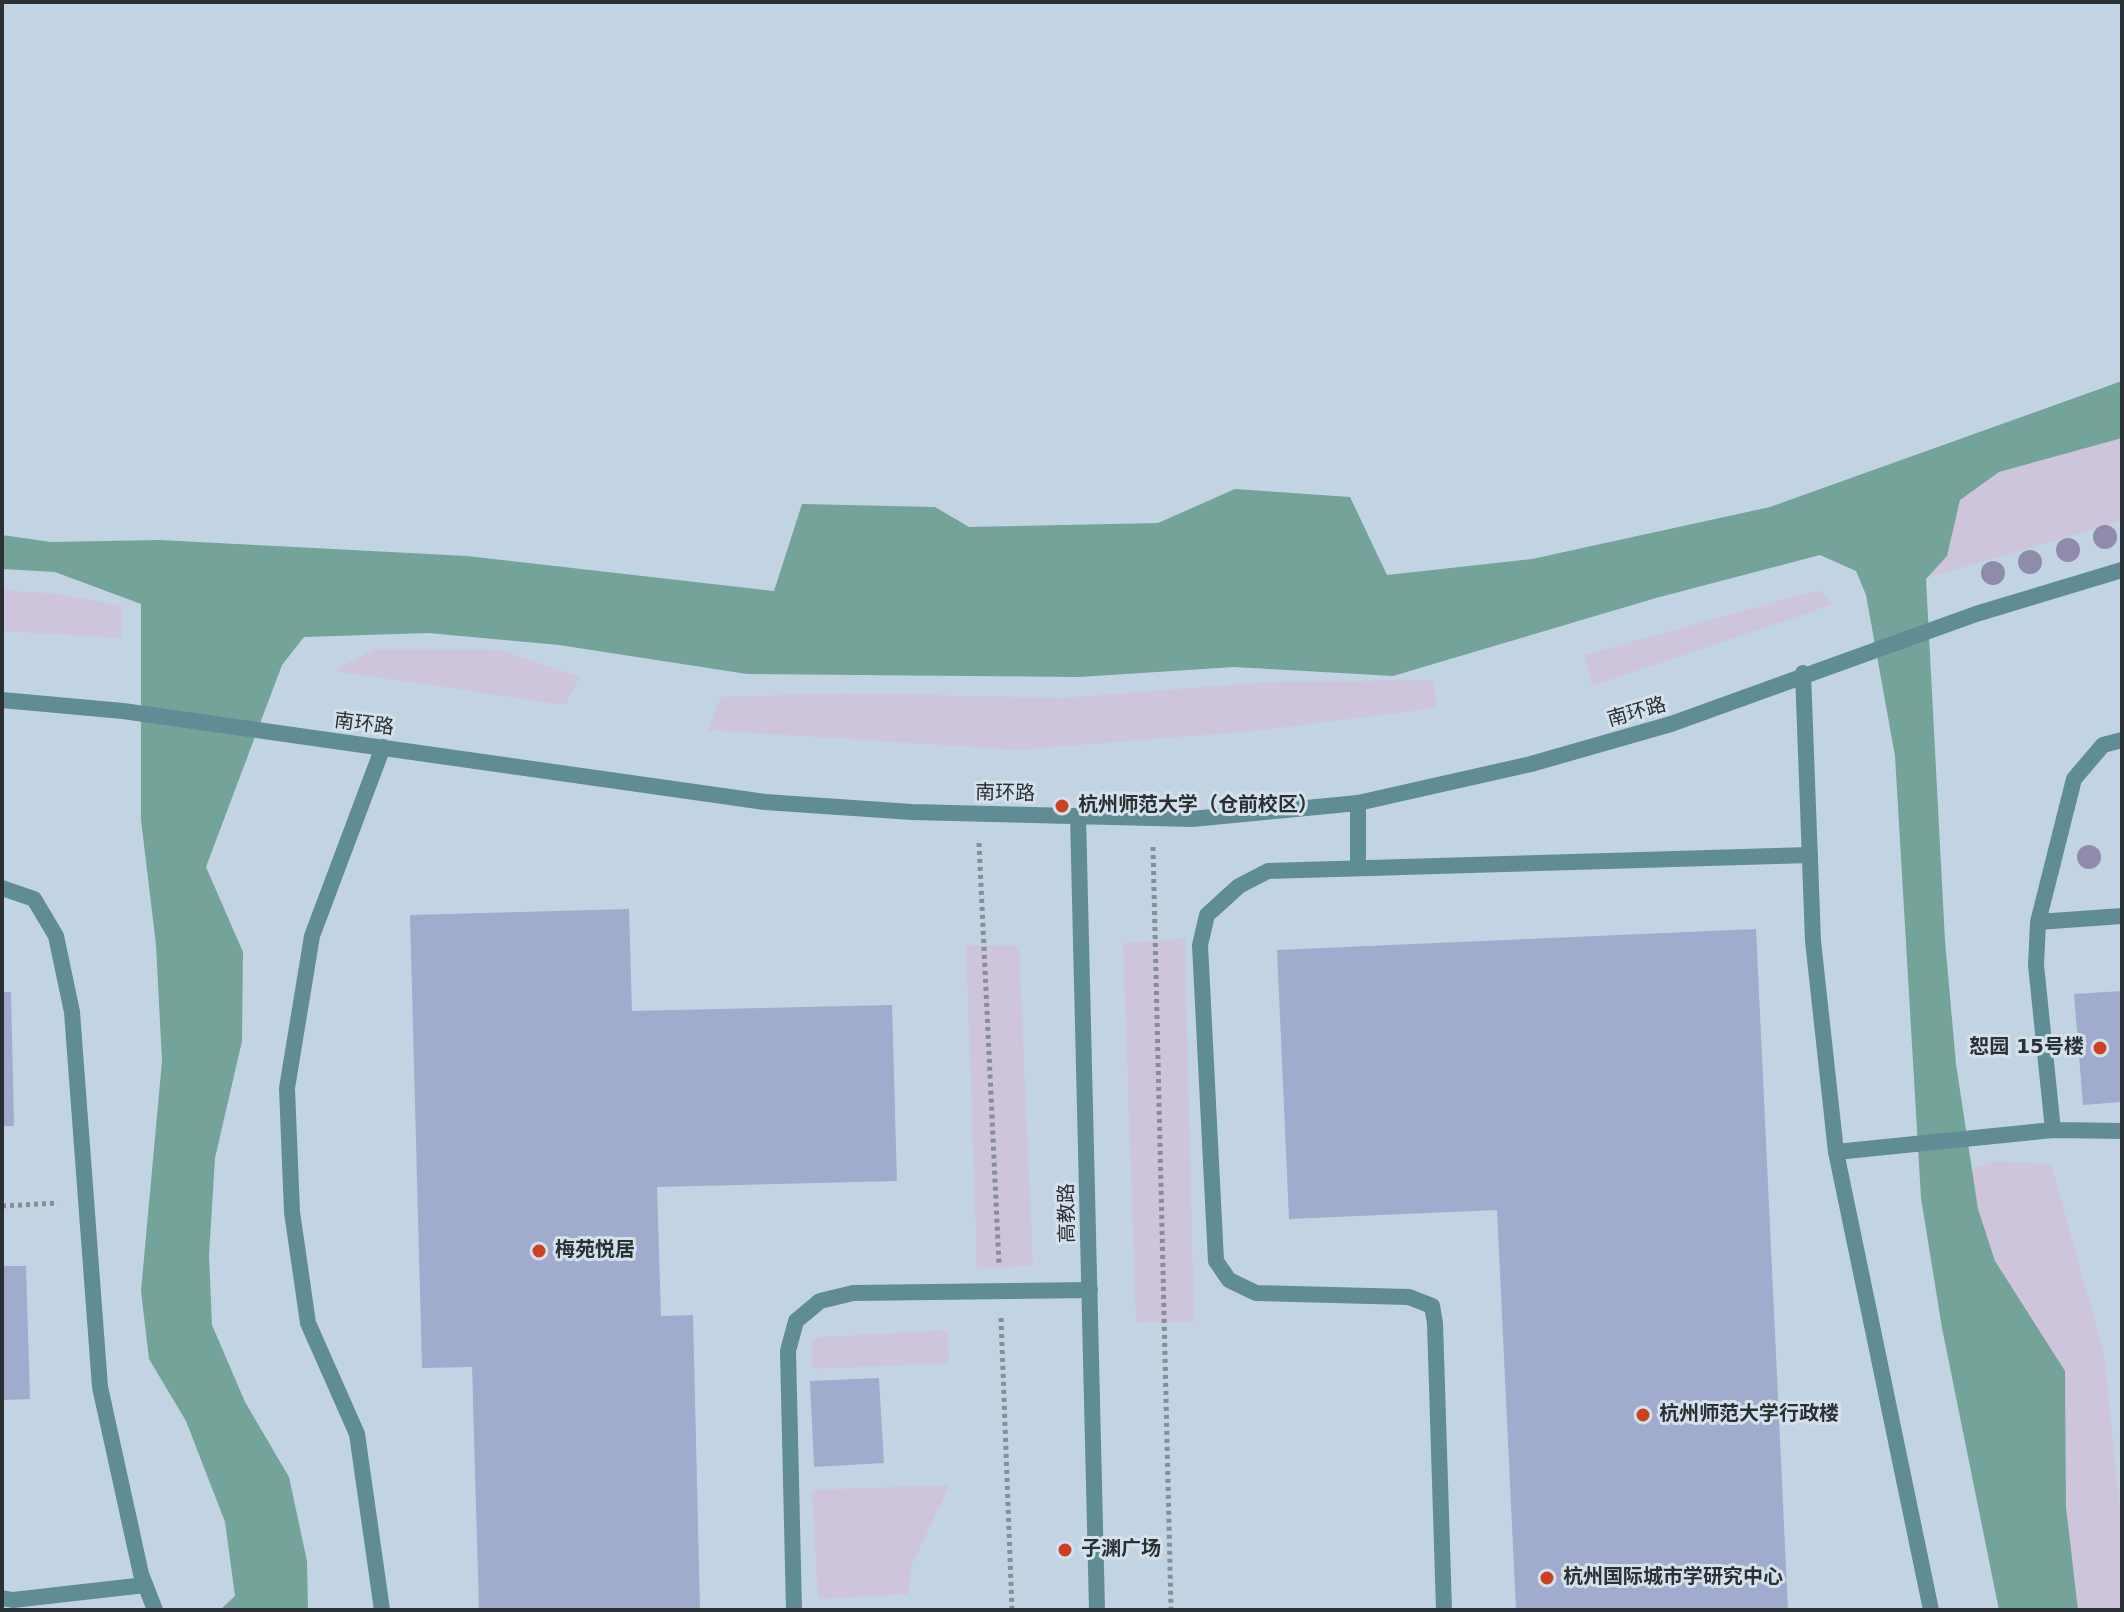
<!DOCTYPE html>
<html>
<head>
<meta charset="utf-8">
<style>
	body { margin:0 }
	#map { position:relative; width:2124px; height:1612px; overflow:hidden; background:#d4e1eb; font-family:"DejaVu Sans",sans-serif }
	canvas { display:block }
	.frame { position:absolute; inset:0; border:4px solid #2b3034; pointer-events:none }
</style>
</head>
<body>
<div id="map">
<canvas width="2124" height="1612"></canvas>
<div class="frame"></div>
</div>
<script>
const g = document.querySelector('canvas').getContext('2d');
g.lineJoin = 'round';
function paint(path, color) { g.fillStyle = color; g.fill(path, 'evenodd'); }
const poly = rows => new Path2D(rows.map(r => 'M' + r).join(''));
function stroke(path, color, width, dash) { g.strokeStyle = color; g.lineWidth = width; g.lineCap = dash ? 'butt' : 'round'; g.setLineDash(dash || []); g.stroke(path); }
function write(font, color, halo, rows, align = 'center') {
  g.font = font + ' "DejaVu Sans","Noto Sans SC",sans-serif'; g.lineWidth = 6; g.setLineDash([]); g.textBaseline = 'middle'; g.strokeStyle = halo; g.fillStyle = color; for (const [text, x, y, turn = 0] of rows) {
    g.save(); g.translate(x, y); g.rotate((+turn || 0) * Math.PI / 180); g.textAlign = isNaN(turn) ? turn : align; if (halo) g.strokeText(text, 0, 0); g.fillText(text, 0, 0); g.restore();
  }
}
const built = poly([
	[2,2,2122,2,2122,1610,2,1610]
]);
const green = poly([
	[2122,438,2122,521,1926,578,1947,556,1960,500,1999,472],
	[2,590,59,594,122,606,121,638,2,631],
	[1818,590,1834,604,1592,686,1584,655],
	[374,649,500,650,580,677,565,705,334,671],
	[1434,680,1436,708,1254,731,1018,750,707,730,721,697,845,693,1063,698,1267,682],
	[1185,938,1194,1322,1136,1323,1123,943],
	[966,945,1019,946,1033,1266,977,1269],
	[1993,1161,2051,1164,2104,1353,2122,1530,2122,1610,2078,1610,2066,1507,2065,1371,1995,1261,1978,1209,1972,1169],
	[948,1330,949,1363,813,1369,811,1342,821,1337],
	[950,1485,912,1564,908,1594,818,1599,812,1490]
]);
const water = poly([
	[2122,381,2122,438,1999,472,1960,500,1947,556,1926,579,1945,941,1956,1064,1978,1209,1995,1261,2065,1371,2066,1507,2078,1610,1999,1610,1942,1328,1921,1198,1895,756,1866,595,1856,571,1820,555,1656,598,1393,676,1234,667,1079,677,747,674,559,645,428,633,304,637,282,665,206,867,243,952,242,1041,215,1158,209,1256,212,1325,245,1402,289,1477,307,1561,308,1610,220,1610,235,1596,225,1522,186,1421,149,1359,141,1291,162,1061,156,945,141,820,141,604,55,572,2,569,2,535,51,542,160,540,467,556,774,591,802,504,935,507,969,527,1158,523,1235,489,1350,497,1387,575,1532,559,1770,507]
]);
const building = poly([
	[629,909,632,1011,892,1005,897,1181,657,1187,661,1316,693,1315,700,1610,479,1610,472,1367,422,1368,410,915],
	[1756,929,1788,1610,1516,1610,1497,1210,1289,1219,1277,950],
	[2122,991,2122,1102,2083,1105,2074,994],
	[2,992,11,992,14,1126,2,1126],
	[2,1266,26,1266,30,1399,2,1400],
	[879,1378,884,1463,814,1467,810,1381]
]);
const path = poly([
	[979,843,999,1264],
	[1153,847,1171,1610],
	[2,1206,58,1203],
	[1001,1318,1012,1610]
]);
const service = poly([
	[1358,803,1358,867],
	[2,888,34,899,56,936,72,1012,100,1387,141,1574,155,1610],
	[2038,922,2122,916],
	[2053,1130,2036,965,2038,922,2074,779,2103,745,2122,740],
	[1836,1152,2053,1130,2122,1131],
	[2,1598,13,1600,145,1585],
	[794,1610,788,1351,796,1321,820,1301,853,1293,1090,1290],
	[1444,1610,1435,1323,1432,1306,1409,1297,1256,1293,1229,1280,1216,1261,1200,945,1207,915,1239,886,1268,871,1810,855]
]);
const minor = poly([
	[1803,673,1813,941,1836,1152,1931,1610],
	[2,700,123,711,765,802,912,812,1192,819,1358,803,1531,764,1671,724,1976,614,2122,570],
	[1078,816,1097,1610],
	[382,1610,357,1434,308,1323,292,1212,287,1088,312,936,383,747]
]);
const trees = [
	[2105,537],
	[2068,550],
	[2030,562],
	[1993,573],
	[2089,857]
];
const markers = [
	[1062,806,8,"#cb4121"],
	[2100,1048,8,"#cb4121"],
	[539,1251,8,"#cb4121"],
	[1643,1415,8,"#cb4121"],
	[1065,1550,8,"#cb4121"],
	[1547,1578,8,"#cb4121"]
];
const streetNames = [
	["南环路",1637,713,-16],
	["南环路",364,725,7],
	["南环路",1005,794,1],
	["高教路",1068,1213,-91]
];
const poiNames = [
	["杭州师范大学（仓前校区）",1078,806],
	["恕园 15号楼",2084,1048,"right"],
	["梅苑悦居",555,1251],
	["杭州师范大学行政楼",1659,1415],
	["子渊广场",1081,1550],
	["杭州国际城市学研究中心",1563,1578]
];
paint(built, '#c2d4e4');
paint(green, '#cec5dc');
paint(water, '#74a39a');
paint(building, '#a1abce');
stroke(path, '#868f96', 5, [4, 4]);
stroke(service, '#608c96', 16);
stroke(minor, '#608c96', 16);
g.fillStyle = '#918bab';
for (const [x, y] of trees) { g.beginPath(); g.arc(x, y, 12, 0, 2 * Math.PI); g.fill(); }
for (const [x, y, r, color] of markers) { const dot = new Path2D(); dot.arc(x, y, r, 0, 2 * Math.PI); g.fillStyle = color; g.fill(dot); stroke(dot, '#d4e1eb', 3); }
write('20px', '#2b3034', '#d4e1eb', streetNames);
write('bold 20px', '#2b3034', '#d4e1eb', poiNames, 'left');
</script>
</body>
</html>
